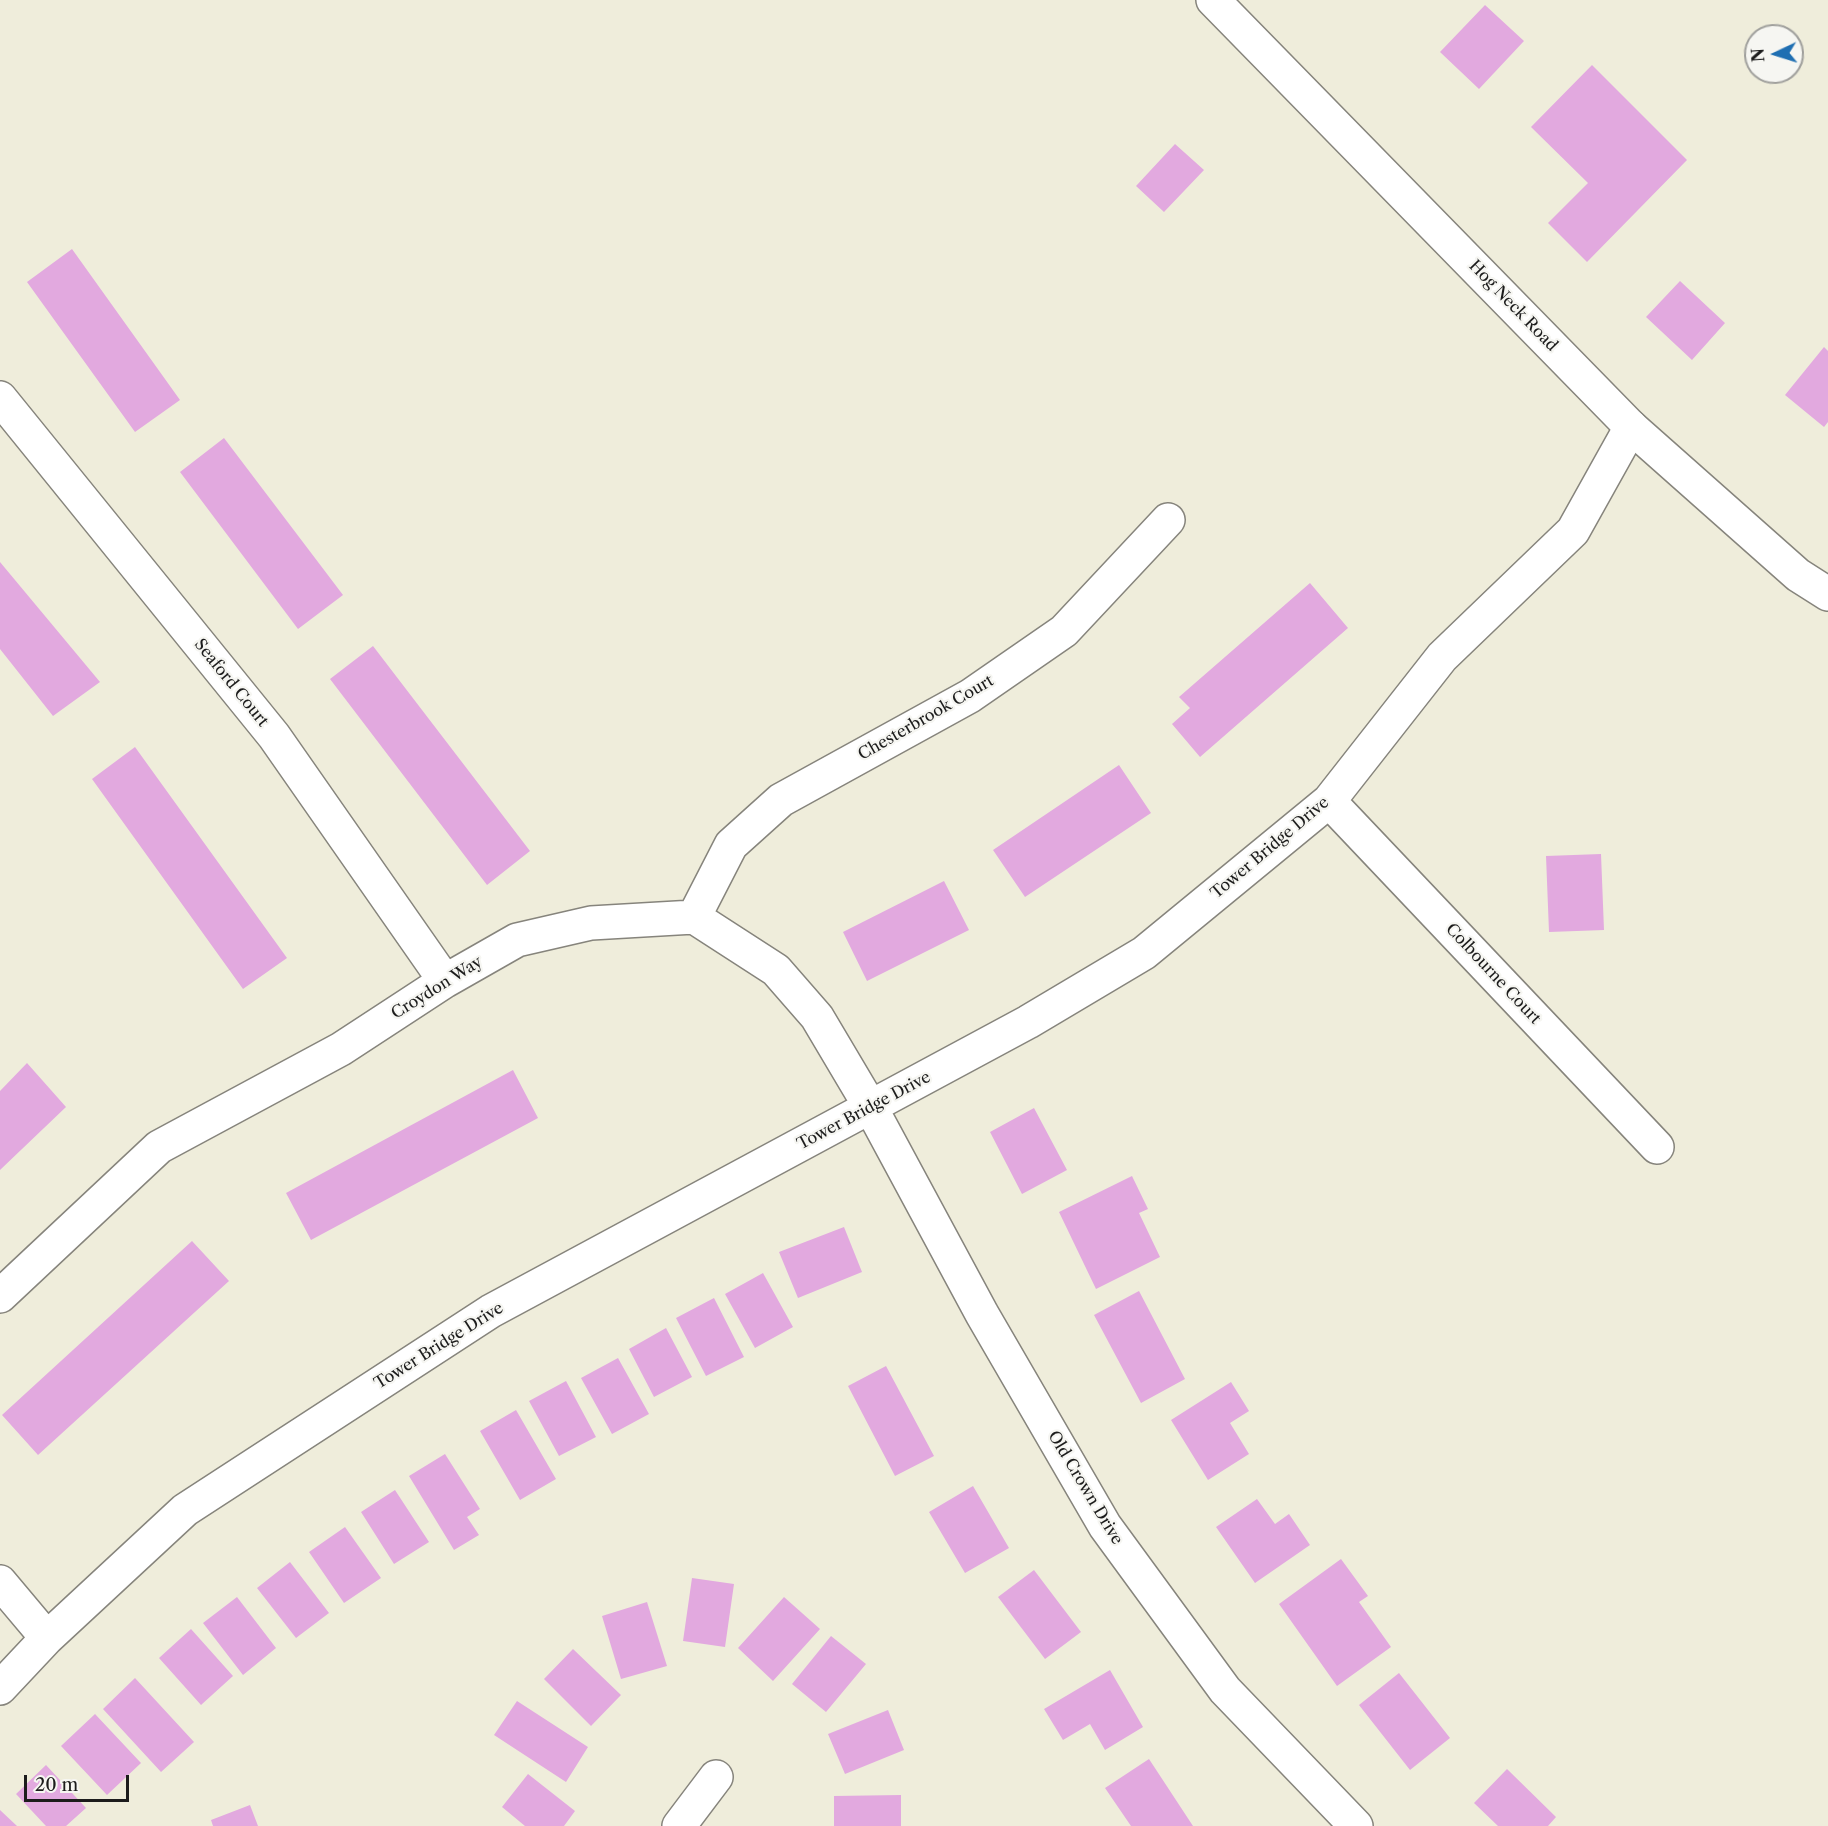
<!DOCTYPE html>
<html>
<head>
<meta charset="utf-8">
<style>
	body { margin:0 }
	#map { position:relative; width:1828px; height:1826px; overflow:hidden; background:#efeddb; font-family:"Libre Caslon Text",serif }
	canvas { display:block }
	.north { position:absolute; left:1744px; top:24px; width:60px; height:60px; box-sizing:border-box; background:#f6f6f2; border:2px solid #9f9f9c; border-radius:50%; rotate:266deg; font-size:16px; font-weight:700; line-height:24px; text-align:center; color:#1c1c1c }
	.north::after { content:''; display:block; margin:auto; width:21px; height:27px; background:#1f6fb2; clip-path:polygon(50% 0,100% 100%,50% 72%,0 100%) }
	.scale { position:absolute; left:24px; top:1775px; width:105px; height:27px; box-sizing:border-box; border:3px solid #1c1c1c; border-top:0; padding-left:8px; font-size:18px; line-height:21px; white-space:nowrap; color:#1c1c1c; -webkit-text-stroke:4px #f6f6f2; paint-order:stroke }
</style>
</head>
<body>
<div id="map">
<canvas width="1828" height="1826"></canvas>
<div class="north">N</div>
<div class="scale">20 m</div>
</div>
<script>
const g = document.querySelector('canvas').getContext('2d');
g.lineJoin = 'round';
function paint(path, color) { g.fillStyle = color; g.fill(path, 'evenodd'); }
const poly = rows => new Path2D(rows.map(r => 'M' + r).join(''));
function stroke(path, color, width, dash) { g.strokeStyle = color; g.lineWidth = width; g.lineCap = dash ? 'butt' : 'round'; g.setLineDash(dash || []); g.stroke(path); }
function write(font, color, halo, rows, align = 'center') {
  g.font = font + ' "Libre Caslon Text",serif'; g.lineWidth = 4.5; g.setLineDash([]); g.textBaseline = 'middle'; g.strokeStyle = halo; g.fillStyle = color; for (const [text, x, y, turn = 0] of rows) {
    g.save(); g.translate(x, y); g.rotate((+turn || 0) * Math.PI / 180); g.textAlign = isNaN(turn) ? turn : align; if (halo) g.strokeText(text, 0, 0); g.fillText(text, 0, 0); g.restore();
  }
}
const building = poly([
	[1485,5,1524,41,1479,89,1440,52],
	[1592,65,1687,160,1587,262,1548,223,1588,183,1531,127],
	[1175,144,1204,170,1164,212,1136,186],
	[72,249,180,400,135,432,27,282],
	[1680,281,1725,323,1692,360,1646,317],
	[1824,347,1828,351,1828,422,1824,427,1785,395],
	[224,438,343,595,298,629,180,472],
	[0,562,100,682,53,716,0,649],
	[1310,583,1348,628,1200,757,1172,724,1190,708,1179,697],
	[373,646,530,851,487,885,330,679],
	[135,747,287,958,243,989,92,779],
	[1119,765,1151,813,1025,897,993,850],
	[1601,854,1604,930,1549,932,1546,856],
	[944,881,969,930,867,981,843,932],
	[27,1063,66,1107,0,1170,0,1091],
	[513,1070,538,1118,311,1240,286,1193],
	[1034,1108,1067,1170,1022,1194,990,1132],
	[1132,1176,1148,1209,1139,1213,1160,1257,1096,1289,1059,1212],
	[844,1227,862,1272,798,1298,779,1252],
	[192,1241,229,1281,38,1455,2,1415],
	[763,1273,793,1327,755,1348,725,1294],
	[1139,1291,1185,1379,1141,1403,1094,1315],
	[714,1298,744,1357,706,1376,676,1318],
	[666,1328,692,1377,654,1397,629,1349],
	[618,1358,649,1414,612,1434,581,1378],
	[886,1366,934,1456,895,1476,848,1386],
	[566,1381,596,1437,559,1456,529,1401],
	[1231,1382,1249,1411,1230,1423,1249,1454,1208,1480,1171,1420],
	[516,1410,556,1479,520,1500,480,1431],
	[445,1454,480,1509,467,1517,479,1535,454,1550,409,1476],
	[973,1486,1009,1548,965,1573,929,1512],
	[395,1490,429,1542,394,1564,361,1512],
	[1257,1499,1275,1524,1289,1514,1310,1545,1255,1583,1216,1527],
	[345,1527,381,1578,344,1603,309,1552],
	[1341,1559,1368,1596,1359,1602,1391,1647,1337,1686,1279,1604],
	[290,1562,329,1613,296,1638,257,1588],
	[1034,1570,1081,1632,1045,1659,998,1597],
	[692,1578,734,1584,725,1647,683,1641],
	[237,1597,276,1648,243,1675,203,1623],
	[784,1597,820,1629,773,1681,738,1648],
	[647,1602,667,1666,621,1679,602,1616],
	[191,1629,233,1676,201,1705,159,1658],
	[831,1636,866,1664,826,1712,792,1684],
	[573,1649,621,1695,591,1726,544,1679],
	[1110,1670,1143,1727,1105,1750,1090,1724,1063,1740,1044,1709],
	[1399,1673,1450,1738,1410,1770,1359,1705],
	[135,1678,194,1742,161,1772,103,1709],
	[517,1701,588,1747,566,1782,494,1735],
	[888,1710,904,1750,845,1774,828,1734],
	[95,1714,141,1763,107,1795,61,1746],
	[1149,1759,1193,1826,1131,1826,1105,1788],
	[46,1765,86,1808,66,1826,46,1826,16,1794],
	[1507,1769,1556,1817,1548,1826,1498,1826,1474,1803],
	[528,1774,575,1811,564,1826,525,1826,502,1807],
	[901,1795,901,1826,834,1826,834,1796],
	[250,1805,258,1826,213,1826,211,1820],
	[0,1810,17,1826,0,1826]
]);
const minor = poly([
	[0,398,274,736,445,981],
	[1329,801,1657,1147],
	[694,917,731,845,781,800,970,696,1064,631,1168,520],
	[0,1296,159,1147,341,1049,445,981,517,940,591,923,694,917,776,970,817,1017,871,1108,982,1314,1105,1526,1225,1690,1356,1826],
	[0,1582,47,1638],
	[0,1688,47,1638,185,1510,491,1311,1028,1022,1144,953,1329,801,1442,657,1573,531,1631,427],
	[679,1826,716,1777]
]);
const major = poly([
	[1213,0,1631,427,1798,575,1828,594]
]);
const streetNames = [
	["Hog Neck Road",1513,306,46],
	["Seaford Court",231,683,51],
	["Chesterbrook Court",926,718,-30],
	["Tower Bridge Drive",1270,848,-40],
	["Colbourne Court",1493,974,47],
	["Croydon Way",437,988,-32],
	["Tower Bridge Drive",864,1111,-28],
	["Tower Bridge Drive",439,1346,-32],
	["Old Crown Drive",1085,1488,59]
];
paint(building, '#e2a9df');
stroke(minor, '#86847c', 36);
stroke(major, '#86847c', 36);
stroke(minor, '#fff', 33);
stroke(major, '#fff', 33);
write('16px', '#1c1c1c', '#f6f6f2', streetNames);
</script>
</body>
</html>
